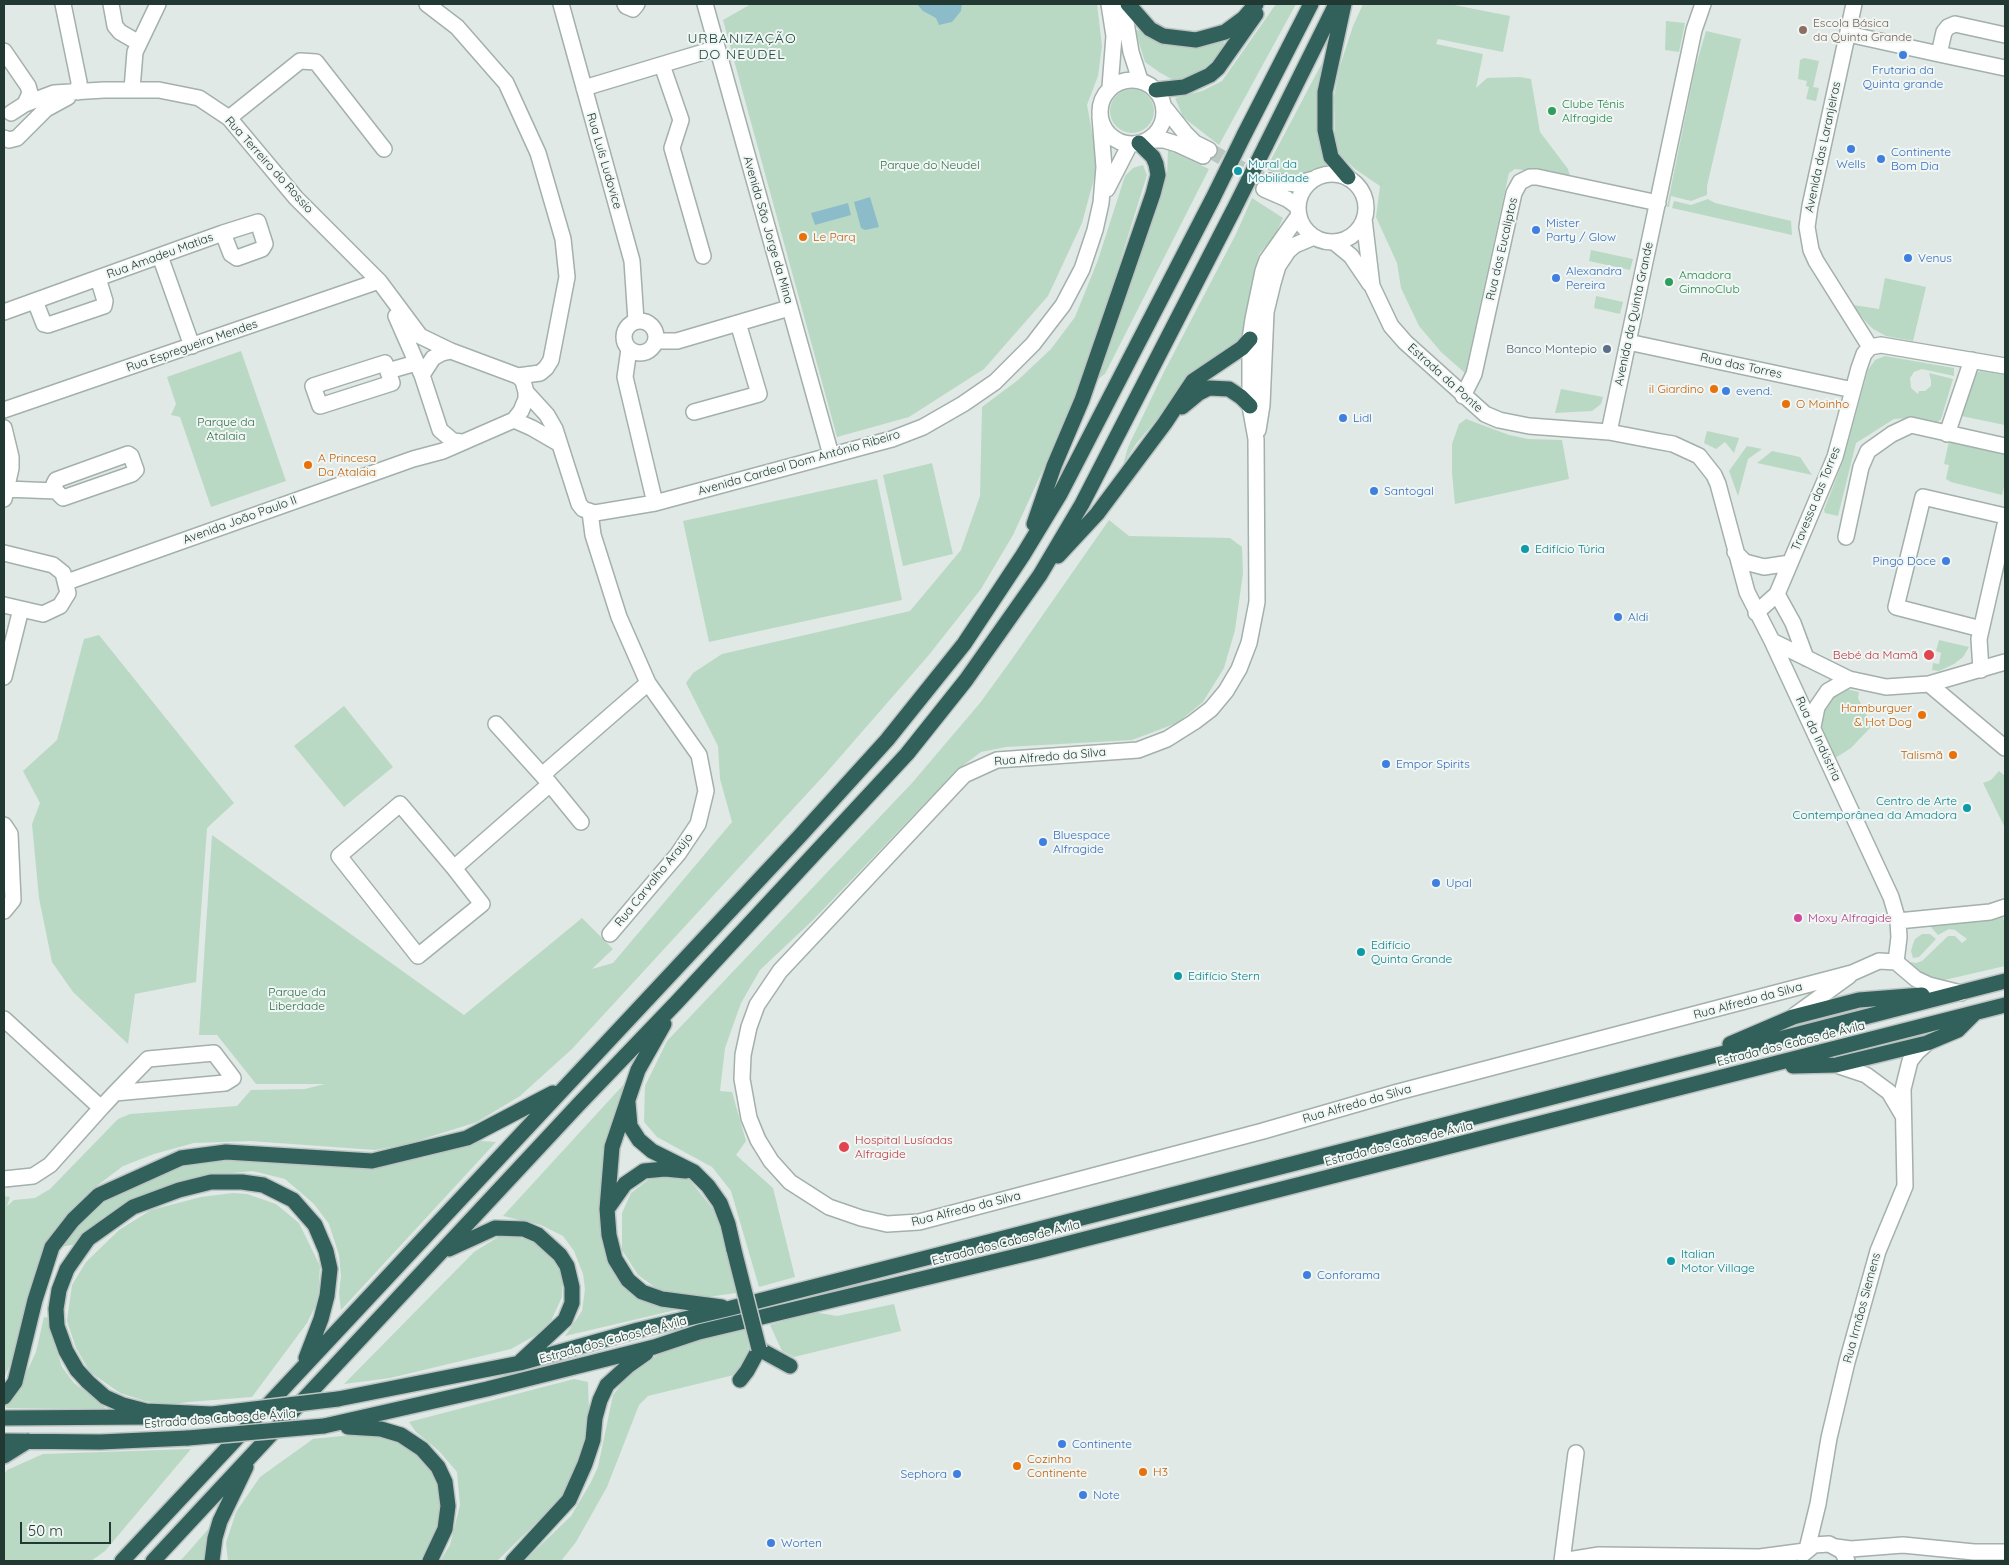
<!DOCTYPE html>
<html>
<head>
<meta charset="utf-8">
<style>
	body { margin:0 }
	#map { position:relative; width:2009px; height:1565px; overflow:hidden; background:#e0e9e5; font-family:Quicksand,sans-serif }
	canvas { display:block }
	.frame { position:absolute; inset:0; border:5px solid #223833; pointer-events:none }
	.scale { position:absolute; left:20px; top:1522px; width:91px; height:22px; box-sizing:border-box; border:2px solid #223833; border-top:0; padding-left:6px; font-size:15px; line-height:18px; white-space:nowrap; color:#223833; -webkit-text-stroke:4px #f0f6f3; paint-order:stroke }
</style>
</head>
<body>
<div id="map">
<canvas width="2009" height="1565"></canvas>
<div class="frame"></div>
<div class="scale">50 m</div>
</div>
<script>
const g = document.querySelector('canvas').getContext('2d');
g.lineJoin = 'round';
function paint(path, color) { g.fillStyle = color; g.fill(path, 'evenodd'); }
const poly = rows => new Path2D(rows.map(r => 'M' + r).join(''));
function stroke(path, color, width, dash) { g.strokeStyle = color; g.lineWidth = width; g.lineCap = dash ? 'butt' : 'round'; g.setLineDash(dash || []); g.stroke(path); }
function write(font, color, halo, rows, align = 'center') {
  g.font = font + ' Quicksand,sans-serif'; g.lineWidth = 4; g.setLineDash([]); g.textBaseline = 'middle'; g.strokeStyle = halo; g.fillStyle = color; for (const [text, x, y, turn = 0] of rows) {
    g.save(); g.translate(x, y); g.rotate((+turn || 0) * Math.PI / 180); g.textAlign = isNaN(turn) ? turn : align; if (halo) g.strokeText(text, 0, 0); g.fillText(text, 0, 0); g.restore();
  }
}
const green = poly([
	[751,4,1097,4,1102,46,1098,76,1087,105,1098,164,1082,223,1048,296,984,369,909,417,837,437,723,20],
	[1276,4,1296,4,1219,145,1183,117,1175,98,1202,91,1222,81],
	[1363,4,1449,4,1510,16,1503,52,1438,39,1436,44,1483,54,1476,88,1487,78,1520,77,1531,79,1540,132,1568,169,1570,176,1515,169,1509,173,1465,373,1441,352,1419,326,1401,288,1397,263,1376,217,1380,186,1355,169,1340,155,1335,140,1334,97,1339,69,1353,26],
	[1666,21,1685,23,1679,52,1665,50],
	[1135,30,1143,31,1155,40,1178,46,1200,47,1223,39,1225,49,1214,61,1201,71,1181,80,1173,80,1159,72,1145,62],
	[1706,31,1741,39,1707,186,1707,195,1691,201,1671,196,1669,207,1667,207,1695,69],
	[1804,58,1819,61,1813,87,1819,88,1816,101,1806,99,1809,87,1806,86,1807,81,1798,79,1800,60],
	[1322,63,1319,81,1316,111,1318,132,1327,167,1287,179,1266,169],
	'1110 111a22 22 0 1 1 44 0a22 22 0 1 1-44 0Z',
	[1168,150,1209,169,1105,374,1098,379,1167,176],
	[1143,165,1147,175,1081,387,1013,535,981,589,928,656,827,772,572,1049,520,1096,477,1122,407,1144,375,1150,250,1141,194,1143,154,1154,123,1166,98,1185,46,1242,10,1365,4,1378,4,1196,10,1197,7,1206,14,1200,35,1198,50,1189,118,1119,130,1114,237,1106,251,1090,305,1089,325,1084,256,1084,217,1035,199,1035,212,835,464,1015,582,918,613,949,592,969,613,963,732,822,720,779,718,746,686,683,693,673,722,654,910,611,961,550,980,496,982,407,1018,380,1051,349,1075,317,1098,260,1125,176,1133,168],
	[1252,198,1283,218,1275,235,1259,254,1246,336,1237,346,1203,364,1136,444,1123,465,1128,447,1164,372,1236,234],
	[1708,199,1715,203,1791,221,1792,235,1672,208,1674,201,1691,205],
	[1591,250,1633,259,1630,270,1589,261],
	[1885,278,1926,287,1913,341,1886,336,1873,329,1865,321,1853,305,1879,309],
	[1596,296,1623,302,1620,314,1594,308],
	[241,351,286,481,211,507,180,417,171,415,176,404,167,377],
	[1885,356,1954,368,1954,376,1922,369,1914,372,1910,378,1911,388,1918,394,1919,391,1925,391,1931,386,1931,380,1929,373,1953,379,1941,419,1937,423,1915,418,1894,419,1856,443,1838,516,1825,513,1824,510,1843,461,1868,370,1875,360],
	[1981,371,2005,375,2005,425,1961,416,1974,373],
	[1561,389,1603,397,1601,404,1592,411,1555,413],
	[1466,419,1509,435,1528,439,1562,440,1569,479,1455,504,1452,473,1452,444,1459,424],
	[1707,431,1739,438,1734,453,1725,442,1716,449,1704,443],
	[1949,441,2005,455,2005,482,2002,495,1951,482,1946,479,1949,465,1944,464],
	[1747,446,1762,449,1748,459,1738,496,1729,471],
	[1772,451,1800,457,1812,475,1757,463],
	[932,463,953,554,903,566,883,475],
	[877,479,902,600,709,642,683,521],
	[1109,520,1129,536,1230,538,1242,547,1243,573,1235,630,1224,668,1203,702,1177,723,1132,740,1006,747,981,752,957,770,812,921,760,970,741,1003,725,1048,720,1091,732,1092,746,1141,736,1155,773,1188,795,1277,759,1287,731,1191,712,1167,657,1137,644,1122,645,1086,667,1041,912,783,980,703,1012,659],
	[99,635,234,803,207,828,196,982,135,994,128,1044,73,992,52,962,39,898,32,824,40,803,23,771,57,740,84,639],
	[1939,640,1969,647,1963,657,1954,664,1939,671,1932,670,1933,663,1939,664,1941,653,1936,651],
	[1846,689,1859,692,1858,698,1872,726,1851,748,1832,760,1822,730,1823,716,1829,702,1835,694],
	[344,706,393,767,344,807,294,746],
	[1999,771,2005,776,2004,826,1983,783,1991,780],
	[2003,917,2005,926,2005,966,1940,981,1925,977,1914,970,1910,962,1916,963,1922,961,1948,936,1955,936,1962,943,1967,939,1955,930,1949,929,1938,935,1929,925],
	[1922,934,1930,934,1936,939,1919,957,1913,958,1911,951,1913,944,1915,939],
	[625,1083,603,1158,600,1204,619,1277,680,1309,565,1336,582,1311,585,1289,583,1274,574,1251,563,1236,541,1225,503,1216],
	[481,1141,496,1142,341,1310,339,1293,341,1276,339,1255,329,1224,314,1204,285,1179,253,1171,211,1175,178,1181,139,1197,102,1218,77,1244,60,1247,91,1210,141,1182,196,1162,236,1161,303,1165,389,1164,427,1157],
	[670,1175,689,1179,717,1214,736,1293,694,1299,656,1288,638,1275,622,1250,622,1213,631,1193,648,1180],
	[233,1193,247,1194,276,1204,299,1223,320,1266,318,1301,307,1323,252,1397,188,1402,170,1405,145,1401,120,1393,90,1372,76,1348,67,1321,72,1285,86,1262,119,1230,151,1210,201,1197],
	[498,1237,516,1237,535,1241,552,1255,563,1272,562,1297,551,1321,538,1334,511,1349,390,1378,344,1384,474,1252],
	[894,1304,901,1331,794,1357,782,1351,770,1325,814,1312,837,1316],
	[44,1317,51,1318,54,1342,62,1367,74,1383,100,1402,106,1409,6,1408,5,1405,15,1397,36,1352],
	[745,1327,749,1347,742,1373,648,1396,639,1405,607,1487,576,1542,561,1561,524,1561,571,1516,591,1482,598,1467,613,1395,627,1377,654,1357,675,1347],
	[574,1379,588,1382,589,1413,583,1452,564,1496,497,1561,440,1561,450,1545,460,1505,457,1472,439,1451,416,1432,409,1422],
	[361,1434,383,1437,400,1444,422,1457,436,1476,441,1505,437,1533,420,1561,228,1561,226,1543,236,1512,260,1477,313,1439],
	[191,1449,105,1551,91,1561,4,1561,4,1474,7,1470,43,1454],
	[209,1528,206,1561,180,1561,191,1549]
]);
const water = poly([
	[917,4,962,4,961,11,952,22,939,25,936,18,923,11],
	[870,197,879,227,865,230,861,228,854,202],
	[848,203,851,215,815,225,811,213]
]);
const minorTunnel = poly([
	[1209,150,1256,177,1269,181]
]);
const minor = poly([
	[63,4,79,82,78,92],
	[111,4,115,26,120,32,139,43],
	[427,4,457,27,506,83,538,153,563,239,567,277,551,360,546,368,540,373,518,376],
	[561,4,632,261,636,321],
	[625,4,626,6,633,9,637,4],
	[705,4,831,455],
	[1109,4,1114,36,1110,87],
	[1123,4,1131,52,1140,80],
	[1854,4,1810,206,1807,227,1811,250,1816,261,1870,347],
	[1848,34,1939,54],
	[2005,35,1955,24,1948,27,1944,32,1939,54,2005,68],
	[4,51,28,86,30,93,25,104],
	[662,65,681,120,672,148,703,256],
	'1100 112a32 32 0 1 1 64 0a32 32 0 1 1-64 0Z',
	[584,88,717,48],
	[132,89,135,52,158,4],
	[1165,108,1185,133,1195,143,1209,150],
	[11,113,25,104,54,93,104,90,159,90,199,98,229,118,296,198,379,281,420,336,451,351,518,376,523,381,526,392,526,399,521,411,514,420,443,451,413,459,67,582],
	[229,118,300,61,316,62,384,149],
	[4,138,9,140,17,138,46,109,68,97],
	[1148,140,1164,140,1177,144,1203,156],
	'1298 208a34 34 0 1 1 68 0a34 34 0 1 1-68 0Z',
	[1269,181,1296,184,1314,179],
	[1107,189,1130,144],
	[1264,189,1287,199,1298,207],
	[1299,215,1267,260,1263,271,1253,319,1250,339,1250,406,1256,439,1257,602,1249,643,1239,669,1226,691,1211,709,1194,722,1167,739,1138,750,997,760,964,775,780,971,757,1005,749,1027,743,1055,742,1079,749,1118,758,1140,771,1161,790,1182,829,1207,861,1218,887,1224,919,1222,1263,1131,1398,1092,1852,973,1879,961,1896,962,1916,979,1929,985,1961,993],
	[1364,219,1372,286,1391,326,1405,342,1485,414,1499,420,1529,426,1609,432,1656,441,1673,444,1699,456,1714,475,1718,484,1747,592,1772,641,1849,679,1886,687,1929,684,2005,662],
	[1334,242,1351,256,1370,284],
	[160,256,192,346],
	[35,301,44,324,48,325,104,306,105,301,98,278],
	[4,312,181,248,223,233,258,222,265,244,262,249,237,258,231,254,223,233],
	[396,316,422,375,440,430,453,441,462,442],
	'624 337a16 16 0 1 1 32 0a16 16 0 1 1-32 0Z',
	[657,341,677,341,789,308],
	[1628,342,1853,390],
	[1870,347,1881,345,2005,366],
	[629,349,625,377,655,503],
	[385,363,392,383,320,406,313,386,385,363],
	[388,371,416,363],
	[422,375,433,358,442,353,451,351],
	[526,392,547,415,555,429,579,504,583,509,595,513,655,503,892,439,923,427,963,404,995,382,1033,344,1063,305,1082,269,1095,230,1101,203,1104,167,1100,117],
	[1463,396,1474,374,1514,193,1520,182,1530,177,1537,177,1658,203],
	[4,410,379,281],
	[694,412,759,394,738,323],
	[514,420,532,428,558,443],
	[4,428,11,457,11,468,4,499],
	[1258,430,1262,405,1266,312,1273,283,1278,266,1288,251,1295,245,1314,237],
	[1609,432,1694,30,1703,4],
	[1947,434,1972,360],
	[6,489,56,491,63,498,132,474,136,470,131,456,128,454,56,480,54,484,56,491],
	[590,512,593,535,619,617,648,683,699,755,706,791,698,824,678,854,610,934],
	[1846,537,1861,467,1868,451,1892,434,1911,425,2005,446],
	[1735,552,1745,562,1764,567,1790,563],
	[4,553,53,565,63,573,68,593,60,606,43,614,4,605],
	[1777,594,1793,623,1806,658],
	[1756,613,1777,594,1835,457,1859,368,1864,354,1870,347],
	[1981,629,1896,607,1923,497,2005,516],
	[1772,641,1891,897,1898,921,1899,937,1896,962],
	[1981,670,1979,639,2005,525],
	[4,677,21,609],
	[1929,684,2005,748],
	[496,724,543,776],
	[1813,727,1817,707,1828,691,1849,679],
	[550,784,581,822],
	[4,825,10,834,13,900,4,911],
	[454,868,400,804,339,856,418,956,482,904,454,868,550,784,543,776,549,769,648,683],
	[1898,921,1990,912,2005,907],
	[1795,1015,1849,976],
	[4,1019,101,1108],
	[1836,1065,1866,1075,1889,1092,1902,1114],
	[4,1179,33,1176,50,1165,101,1108,115,1093,148,1059,214,1053,233,1078,225,1083,115,1093],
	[1836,1547,1851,1549,1903,1545,1974,1552,2005,1552],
	[1807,1549,1818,1504,1829,1438,1847,1362,1878,1251,1905,1186,1903,1089,1910,1061,1917,1052,1927,1043],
	[1803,1554,1814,1545,1829,1544,1842,1551,1847,1561],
	[1562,1561,1599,1555,1760,1557,1805,1551],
	[1562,1561,1576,1453]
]);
const highway = poly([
	[1128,4,1150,29,1163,36,1196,40,1225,32,1244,18,1256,4],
	[1344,4,1325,92,1325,130,1331,157,1348,177],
	[1156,90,1184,87,1210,75,1218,68,1256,14],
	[1244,135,1311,4],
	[1265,147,1336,4],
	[1182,407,1199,393,1209,388,1229,389,1241,397,1250,406],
	[1034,524,1054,466,1082,400,1153,194,1158,175,1156,164,1153,157,1139,143],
	[1058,556,1097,514,1165,423,1193,381,1242,348,1250,339],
	[664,1024,638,1070,612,1147,607,1209,609,1235,615,1259,628,1280,642,1292,662,1299,722,1307],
	[1730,1044,1793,1017,1859,1000,1922,995],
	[1793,1066,1836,1065,1927,1043,1958,1030,1975,1013],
	[628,1103,630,1126,639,1140,652,1151,694,1172,708,1186,720,1203,728,1224,734,1250],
	[608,1208,625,1184,644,1171,665,1169,686,1171],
	[449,1249,495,1228,524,1229,538,1235,560,1255,567,1266,572,1287,572,1303,565,1320,521,1361],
	[740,1380,747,1371,759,1349,790,1366],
	[4,1397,15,1382,35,1300,52,1247,73,1220,99,1195,181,1158,226,1152,372,1161,467,1138,553,1093],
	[338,1399,520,1363,638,1330,731,1308,2005,981],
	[212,1414,146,1411,123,1405,105,1397,88,1382,77,1370,66,1351,57,1326,56,1309,59,1290,67,1269,88,1239,133,1207,179,1190,211,1182,242,1182,263,1185,293,1200,315,1225,326,1251,330,1269,327,1296,321,1319,306,1358],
	[4,1418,151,1417],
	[324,1426,487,1389,654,1347,699,1332,1038,1251,2005,1005],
	[348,1427,381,1429,401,1435,422,1449,438,1467,445,1482,448,1506,445,1529,430,1561],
	[4,1441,100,1442,188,1438],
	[4,1456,28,1441],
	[122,1561,799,837,887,740,964,644,1023,555,1060,494,1213,198],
	[153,1561,579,1104,676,1003,907,754,966,680,1040,575,1082,504,1234,209],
	[212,1561,215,1538,220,1521,246,1467],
	[513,1561,569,1500,585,1464,593,1440,595,1418,600,1400,607,1385,629,1365,646,1353]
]);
const highwayBridge = poly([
	[1213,198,1244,135],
	[1234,209,1265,147],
	[734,1250,759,1349],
	[212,1414,338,1399],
	[188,1438,324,1426]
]);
const markers = [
	[1803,30,5,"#8d6e63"],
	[1903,55,5,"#3f7fe0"],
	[1552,111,5,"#2e9e5b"],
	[1851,149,5,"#3f7fe0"],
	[1881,159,5,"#3f7fe0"],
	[1238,171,5,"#0f9aa8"],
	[1536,230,5,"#3f7fe0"],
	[803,237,5,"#e8710a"],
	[1908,258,5,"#3f7fe0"],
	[1556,278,5,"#3f7fe0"],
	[1669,282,5,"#2e9e5b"],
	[1607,349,5,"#5c6f8a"],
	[1714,389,5,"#e8710a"],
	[1726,391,5,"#3f7fe0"],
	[1786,404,5,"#e8710a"],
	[1343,418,5,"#3f7fe0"],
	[308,465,5,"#e8710a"],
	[1374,491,5,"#3f7fe0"],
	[1525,549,5,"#0f9aa8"],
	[1946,561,5,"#3f7fe0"],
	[1618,617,5,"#3f7fe0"],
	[1929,655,6,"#e0444e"],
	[1922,715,5,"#e8710a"],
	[1953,755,5,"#e8710a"],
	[1386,764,5,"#3f7fe0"],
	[1967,808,5,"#0f9aa8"],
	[1043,842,5,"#3f7fe0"],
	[1436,883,5,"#3f7fe0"],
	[1798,918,5,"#d1479c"],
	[1361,952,5,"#0f9aa8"],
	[1178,976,5,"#0f9aa8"],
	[844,1147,6,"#e0444e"],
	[1671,1261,5,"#0f9aa8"],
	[1307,1275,5,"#3f7fe0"],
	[1062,1444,5,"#3f7fe0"],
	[1017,1466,5,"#e8710a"],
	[1143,1472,5,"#e8710a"],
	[957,1474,5,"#3f7fe0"],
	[1083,1495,5,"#3f7fe0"],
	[771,1543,5,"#3f7fe0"]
];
const educationNames = [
	["Escola Básica",1813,23],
	["da Quinta Grande",1813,37]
];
const shopNames = [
	["Frutaria da",1903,70,"center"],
	["Quinta grande",1903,84,"center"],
	["Continente",1891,152],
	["Bom Dia",1891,166],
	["Wells",1851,164,"center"],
	["Mister",1546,223],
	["Party / Glow",1546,237],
	["Venus",1918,258],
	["Alexandra",1566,271],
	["Pereira",1566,285],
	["evend.",1736,391],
	["Lidl",1353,418],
	["Santogal",1384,491],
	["Pingo Doce",1936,561,"right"],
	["Aldi",1628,617],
	["Empor Spirits",1396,764],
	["Bluespace",1053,835],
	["Alfragide",1053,849],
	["Upal",1446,883],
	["Conforama",1317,1275],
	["Continente",1072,1444],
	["Sephora",947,1474,"right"],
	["Note",1093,1495],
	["Worten",781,1543]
];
const leisureNames = [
	["Clube Ténis",1562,104],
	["Alfragide",1562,118],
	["Amadora",1679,275],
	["GimnoClub",1679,289]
];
const streetNames = [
	["Avenida das Laranjeiras",1823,147,-78],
	["Rua Luís Ludovice",604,161,74],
	["Rua Terreiro do Rossio",269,165,48],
	["Avenida São Jorge da Mina",768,230,74],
	["Rua dos Eucaliptos",1502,249,-77],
	["Rua Amadeu Matias",160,256,-20],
	["Avenida da Quinta Grande",1634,314,-78],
	["Rua Espregueira Mendes",192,346,-19],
	["Rua das Torres",1741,366,12],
	["Estrada da Ponte",1445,378,42],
	["Avenida Cardeal Dom António Ribeiro",799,463,-16],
	["Travessa das Torres",1816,499,-68],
	["Avenida João Paulo II",240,520,-20],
	["Rua da Indústria",1818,739,65],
	["Rua Alfredo da Silva",1050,757,-5],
	["Rua Carvalho Araújo",654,880,-51],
	["Rua Alfredo da Silva",1748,1001,-15],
	["Estrada dos Cabos de Ávila",1791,1044,-14],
	["Rua Alfredo da Silva",1357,1104,-16],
	["Estrada dos Cabos de Ávila",1399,1144,-14],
	["Rua Alfredo da Silva",966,1209,-14],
	["Estrada dos Cabos de Ávila",1006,1243,-14],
	["Rua Irmãos Siemens",1862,1308,-75],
	["Estrada dos Cabos de Ávila",613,1340,-15],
	["Estrada dos Cabos de Ávila",220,1419,-4]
];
const cultureNames = [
	["Mural da",1248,164],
	["Mobilidade",1248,178],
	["Edifício Túria",1535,549],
	["Centro de Arte",1957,801,"right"],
	["Contemporânea da Amadora",1957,815,"right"],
	["Edifício",1371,945],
	["Quinta Grande",1371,959],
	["Edifício Stern",1188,976],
	["Italian",1681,1254],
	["Motor Village",1681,1268]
];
const parkNames = [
	["Parque do Neudel",930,165],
	["Parque da",226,422],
	["Atalaia",226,436],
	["Parque da",297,992],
	["Liberdade",297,1006]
];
const foodNames = [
	["Le Parq",813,237],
	["il Giardino",1704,389,"right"],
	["O Moinho",1796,404],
	["A Princesa",318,458],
	["Da Atalaia",318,472],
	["Hamburguer",1912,708,"right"],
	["& Hot Dog",1912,722,"right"],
	["Talismã",1943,755,"right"],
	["Cozinha",1027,1459],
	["Continente",1027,1473],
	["H3",1153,1472]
];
const serviceNames = [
	["Banco Montepio",1597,349]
];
const healthNames = [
	["Bebé da Mamã",1918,655],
	["Hospital Lusíadas",855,1140,"left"],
	["Alfragide",855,1154,"left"]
];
const hotelNames = [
	["Moxy Alfragide",1808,918]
];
const neighbourhoodNames = [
	["URBANIZAÇÃO",742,39],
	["DO NEUDEL",742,55]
];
paint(green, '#bad9c4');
paint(water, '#8cbcca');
stroke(minorTunnel, '#bac6c1', 15, [15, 8]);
stroke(minor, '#a3b0ac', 18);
stroke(highway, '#bdc3c2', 18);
stroke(minor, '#fff', 15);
stroke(highway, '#31615a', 15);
stroke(highwayBridge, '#bdc3c2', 18, []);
stroke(highwayBridge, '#31615a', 15);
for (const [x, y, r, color] of markers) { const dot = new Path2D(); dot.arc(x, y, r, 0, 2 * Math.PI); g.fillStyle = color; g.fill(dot); stroke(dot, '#f0f6f3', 2); }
write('12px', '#785e54', '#f0f6f3', educationNames, 'left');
write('12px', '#366cbe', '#f0f6f3', shopNames, 'left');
write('12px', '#27864d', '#f0f6f3', leisureNames, 'left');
write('12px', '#223833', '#f0f6f3', streetNames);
write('12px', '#0d838f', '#f0f6f3', cultureNames, 'left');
write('12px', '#306b4a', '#f0f6f3', parkNames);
write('12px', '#c56008', '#f0f6f3', foodNames, 'left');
write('12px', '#4e5e75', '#f0f6f3', serviceNames, 'right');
write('12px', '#be3a42', '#f0f6f3', healthNames, 'right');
write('12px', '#b23c85', '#f0f6f3', hotelNames, 'left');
g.letterSpacing = '1px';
write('14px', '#204840', '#f0f6f3', neighbourhoodNames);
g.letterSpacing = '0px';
</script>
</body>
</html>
